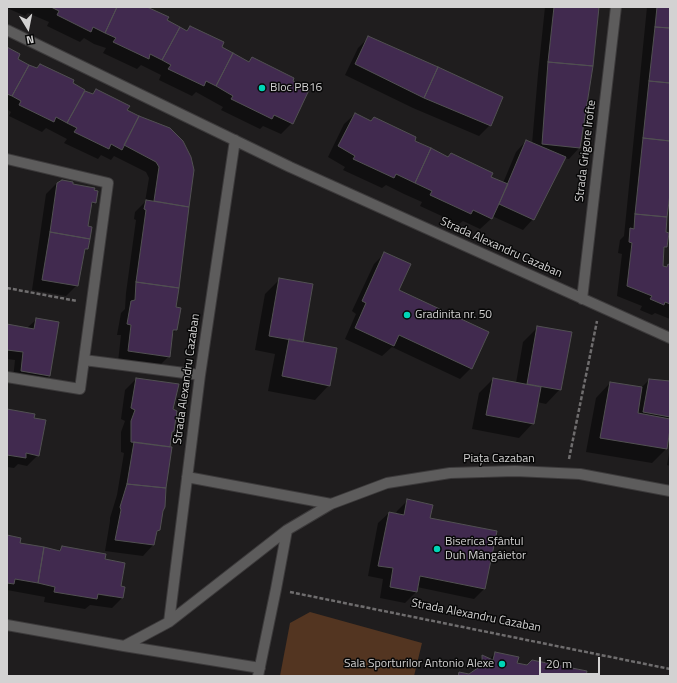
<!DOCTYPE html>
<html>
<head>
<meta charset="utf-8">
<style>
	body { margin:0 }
	#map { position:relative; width:677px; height:683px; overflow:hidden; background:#1f1d1e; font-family:"Titillium Web",sans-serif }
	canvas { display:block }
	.frame { position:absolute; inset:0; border:8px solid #d3d2d2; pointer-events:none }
	.north { position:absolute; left:8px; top:8px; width:40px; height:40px; -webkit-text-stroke:3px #080808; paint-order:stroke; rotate:170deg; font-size:11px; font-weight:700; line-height:16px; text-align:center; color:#d3d2d2 }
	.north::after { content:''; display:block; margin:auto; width:14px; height:18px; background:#d3d2d2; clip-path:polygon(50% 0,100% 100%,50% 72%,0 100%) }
	.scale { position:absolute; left:539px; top:657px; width:61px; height:18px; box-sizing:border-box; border:2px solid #d3d2d2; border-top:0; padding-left:5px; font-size:12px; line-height:14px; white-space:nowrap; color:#d3d2d2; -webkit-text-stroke:3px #080808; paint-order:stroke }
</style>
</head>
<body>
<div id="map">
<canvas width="677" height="683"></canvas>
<div class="frame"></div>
<div class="north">N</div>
<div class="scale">20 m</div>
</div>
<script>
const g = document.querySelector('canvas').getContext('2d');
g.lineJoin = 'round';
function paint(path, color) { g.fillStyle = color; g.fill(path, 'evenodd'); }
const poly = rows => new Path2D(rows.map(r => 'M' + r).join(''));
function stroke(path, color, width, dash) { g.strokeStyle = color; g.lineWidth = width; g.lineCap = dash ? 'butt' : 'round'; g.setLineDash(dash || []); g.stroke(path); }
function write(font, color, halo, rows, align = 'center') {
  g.font = font + ' "Titillium Web",sans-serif'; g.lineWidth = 3; g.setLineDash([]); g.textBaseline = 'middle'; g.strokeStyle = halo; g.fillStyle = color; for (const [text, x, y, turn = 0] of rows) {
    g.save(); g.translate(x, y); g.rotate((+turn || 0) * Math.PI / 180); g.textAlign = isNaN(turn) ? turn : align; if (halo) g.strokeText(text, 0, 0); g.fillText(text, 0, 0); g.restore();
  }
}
const green = poly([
	[310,612,422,643,414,676,280,676,290,623]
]);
const shadow = poly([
	[7,7,145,7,166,21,186,32,190,27,221,47,248,62,252,58,291,82,292,123,281,134,263,126,260,129,221,110,223,107,196,92,192,96,159,80,161,75,141,65,137,69,103,53,106,48,94,44,84,38,80,42,47,26,49,22,28,13,25,16,7,8],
	[545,7,598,7,579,148,569,159,564,158,533,219,523,230,492,216,491,219,480,229,463,221,459,224,420,206,422,202,404,194,386,185,382,188,343,170,345,167,328,157,344,124,355,114,370,122,374,118,413,141,503,183,516,152,526,141,532,144,538,74],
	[647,7,670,7,670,186,665,233,666,246,663,250,662,266,665,268,668,266,670,266,670,319,655,313,652,315,640,310,642,306,617,296,622,254,618,253,620,240,624,236],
	[368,38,490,125,479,136,413,108,345,75,358,48],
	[7,48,16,60,71,84,91,95,96,91,126,110,193,170,175,308,176,330,172,334,169,356,158,367,118,362,121,335,117,335,121,313,125,309,126,293,136,220,134,219,135,212,145,202,149,178,146,172,114,156,111,160,101,155,98,159,64,143,67,139,46,128,42,132,9,116,11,112,7,109],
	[57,183,73,185,93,191,95,202,91,206,87,227,87,249,83,252,77,285,66,296,32,290,46,194],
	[385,253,397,291,471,368,460,379,392,347,382,356,345,339,356,314,352,311,374,264],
	[280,279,302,343,329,385,315,400,268,391,275,354,255,350,265,294],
	[37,319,49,376,41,384,13,379,15,360,7,359,7,325,28,329,28,327],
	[538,327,560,389,546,404,537,402,533,423,519,438,472,429,479,393,493,379,516,383,523,342],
	[136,379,172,410,169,448,159,530,156,534,153,545,143,556,105,551,110,521,110,518,117,495,124,453,121,452,121,432,125,421,121,419,125,390],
	[649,380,670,382,670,429,669,429,666,449,652,463,586,452,596,398,610,383,641,388],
	[7,410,33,418,38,455,27,466,18,464,14,468,7,467],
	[670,447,670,466,667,465],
	[407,501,429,519,485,588,474,599,417,587,416,592,405,603,380,598,383,579,368,576,378,523,389,513,396,514,397,511],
	[7,536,19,544,58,551,62,547,103,559,120,587,122,598,112,608,90,605,85,609,44,602,45,597,7,590],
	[93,592,111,595,111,597,93,594],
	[495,653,516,664,585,676,456,676,459,673,469,675,477,669,477,662,483,656,489,660]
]);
const building = poly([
	[51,7,117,7,105,33,93,27,91,32,57,15,59,11,51,7],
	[117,7,147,7,169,17,167,20,180,27,162,60,150,54,149,59,113,42,116,38,105,33,117,7],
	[554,7,599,7,593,66,548,62,554,7],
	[657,7,670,7,670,28,655,27,657,7],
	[190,26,224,42,222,47,233,53,216,86,206,81,204,86,168,69,171,65,162,60,180,27,187,31,190,26],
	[655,27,670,28,670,83,649,81,655,27],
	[368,36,438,67,424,98,355,64,368,36],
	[7,47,20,54,18,59,29,65,12,96,7,94,7,47],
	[233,53,249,62,252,57,294,78,293,81,309,90,293,124,274,115,272,119,231,99,233,96,216,86,233,53],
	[548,62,593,66,580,148,542,144,548,62],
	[40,64,74,80,73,83,85,90,67,123,56,117,54,122,19,105,21,101,12,96,29,65,37,68,40,64],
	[438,67,503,97,491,126,424,98,438,67],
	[649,81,670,83,670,141,643,138,649,81],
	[96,89,130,106,127,110,139,116,122,150,111,144,109,149,74,132,77,128,67,123,85,91,93,94,96,89],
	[355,113,371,121,374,117,416,137,415,141,431,148,415,183,396,174,394,178,353,159,355,156,338,146,355,113],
	[139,116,170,128,183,141,191,157,194,170,189,207,154,201,159,167,156,162,124,145,139,116],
	[643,138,670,141,670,194,667,217,635,214,643,138],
	[526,140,566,157,534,220,499,204,526,140],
	[431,148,448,157,451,153,493,173,491,177,508,184,492,219,473,210,471,214,430,195,432,191,415,183,431,148],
	[62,180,73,182,73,184,95,188,94,190,98,191,96,203,92,202,88,226,92,227,90,239,50,232,57,183,62,180],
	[146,200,189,207,179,288,136,282,146,210,144,209,146,200],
	[635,214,667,217,666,232,669,233,667,247,664,247,663,266,667,267,668,264,670,265,670,304,665,302,664,305,650,299,652,296,627,286,632,243,629,242,630,228,634,229,635,214],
	[50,232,90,239,88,249,85,249,78,286,42,280,50,232],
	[384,252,411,264,399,290,489,332,472,369,399,335,394,346,355,328,366,303,362,301,384,252],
	[279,278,313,284,303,342,269,336,279,278],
	[136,282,179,288,176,307,181,308,177,330,173,330,170,357,128,351,131,325,127,324,131,301,135,300,136,282],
	[36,318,59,322,50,376,21,371,23,352,7,350,7,324,34,329,36,318],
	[537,326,572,332,561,390,527,384,537,326],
	[289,339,337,348,330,386,282,376,289,339],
	[136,378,179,384,173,409,177,411,174,431,172,432,170,447,131,442,131,421,135,410,131,408,136,378],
	[493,378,541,387,534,424,486,415,493,378],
	[649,379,670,381,670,417,643,412,649,379],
	[610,382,642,387,638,413,670,419,670,429,667,449,600,438,610,382],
	[7,409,35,414,34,418,46,420,39,456,26,453,26,458,7,455,7,409],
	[134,442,172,447,166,488,127,484,134,442],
	[127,484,166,488,165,507,163,511,160,530,157,531,154,545,115,540,121,510,120,507,127,484],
	[407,499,433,505,430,518,497,531,485,589,420,576,417,592,390,587,393,568,378,566,389,512,404,515,407,499],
	[7,535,21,538,20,543,44,547,38,583,15,579,14,584,7,583,7,535],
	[62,546,106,554,105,559,125,563,121,586,125,587,123,598,98,594,97,599,54,592,55,587,38,583,44,547,60,551,62,546],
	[495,652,519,657,517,663,527,665,532,660,587,671,586,676,458,676,459,672,469,674,482,665,482,655,493,660,495,652]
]);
const path = poly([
	[7,288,77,301],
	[569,459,597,321],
	[290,592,670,669]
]);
const minor = poly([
	[7,30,290,167,670,338],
	[7,159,108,183,80,389,7,377],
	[582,299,616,7],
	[84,360,200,375],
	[187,477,331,504],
	[169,622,200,375,235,140],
	[7,625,124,646,260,668],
	[124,646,169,622,287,530,331,504,387,483,450,473,515,471,580,474,670,491],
	[258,676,276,589,287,530]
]);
const markers = [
	[262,88,4,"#00d5b7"],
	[407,315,4,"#00d5b7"],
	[437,549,4,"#00d5b7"],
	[502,664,4,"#00d5b7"]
];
const poiNames = [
	["Bloc PB16",270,88],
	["Gradinita nr. 50",415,315],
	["Biserica Sfântul",445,542],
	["Duh Mângâietor",445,556],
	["Sala Sporturilor Antonio Alexe",494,664,"right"]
];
const streetNames = [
	["Strada Grigore Irofte",586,151,-83],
	["Strada Alexandru Cazaban",501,248,24],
	["Strada Alexandru Cazaban",187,379,-82],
	["Piața Cazaban",499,459],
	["Strada Alexandru Cazaban",476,616,11]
];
paint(green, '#533521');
paint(shadow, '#0007');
paint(building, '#412a4f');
stroke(building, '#515052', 1);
stroke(minor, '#3c3a3b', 12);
stroke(path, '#6f6d6e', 2.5, [4, 2]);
stroke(minor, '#5d5c5c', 10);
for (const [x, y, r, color] of markers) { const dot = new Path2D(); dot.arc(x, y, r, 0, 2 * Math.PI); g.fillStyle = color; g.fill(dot); stroke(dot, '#080808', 1.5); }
write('12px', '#d3d2d2', '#080808', poiNames, 'left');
write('12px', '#d3d2d2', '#080808', streetNames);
</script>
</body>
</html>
